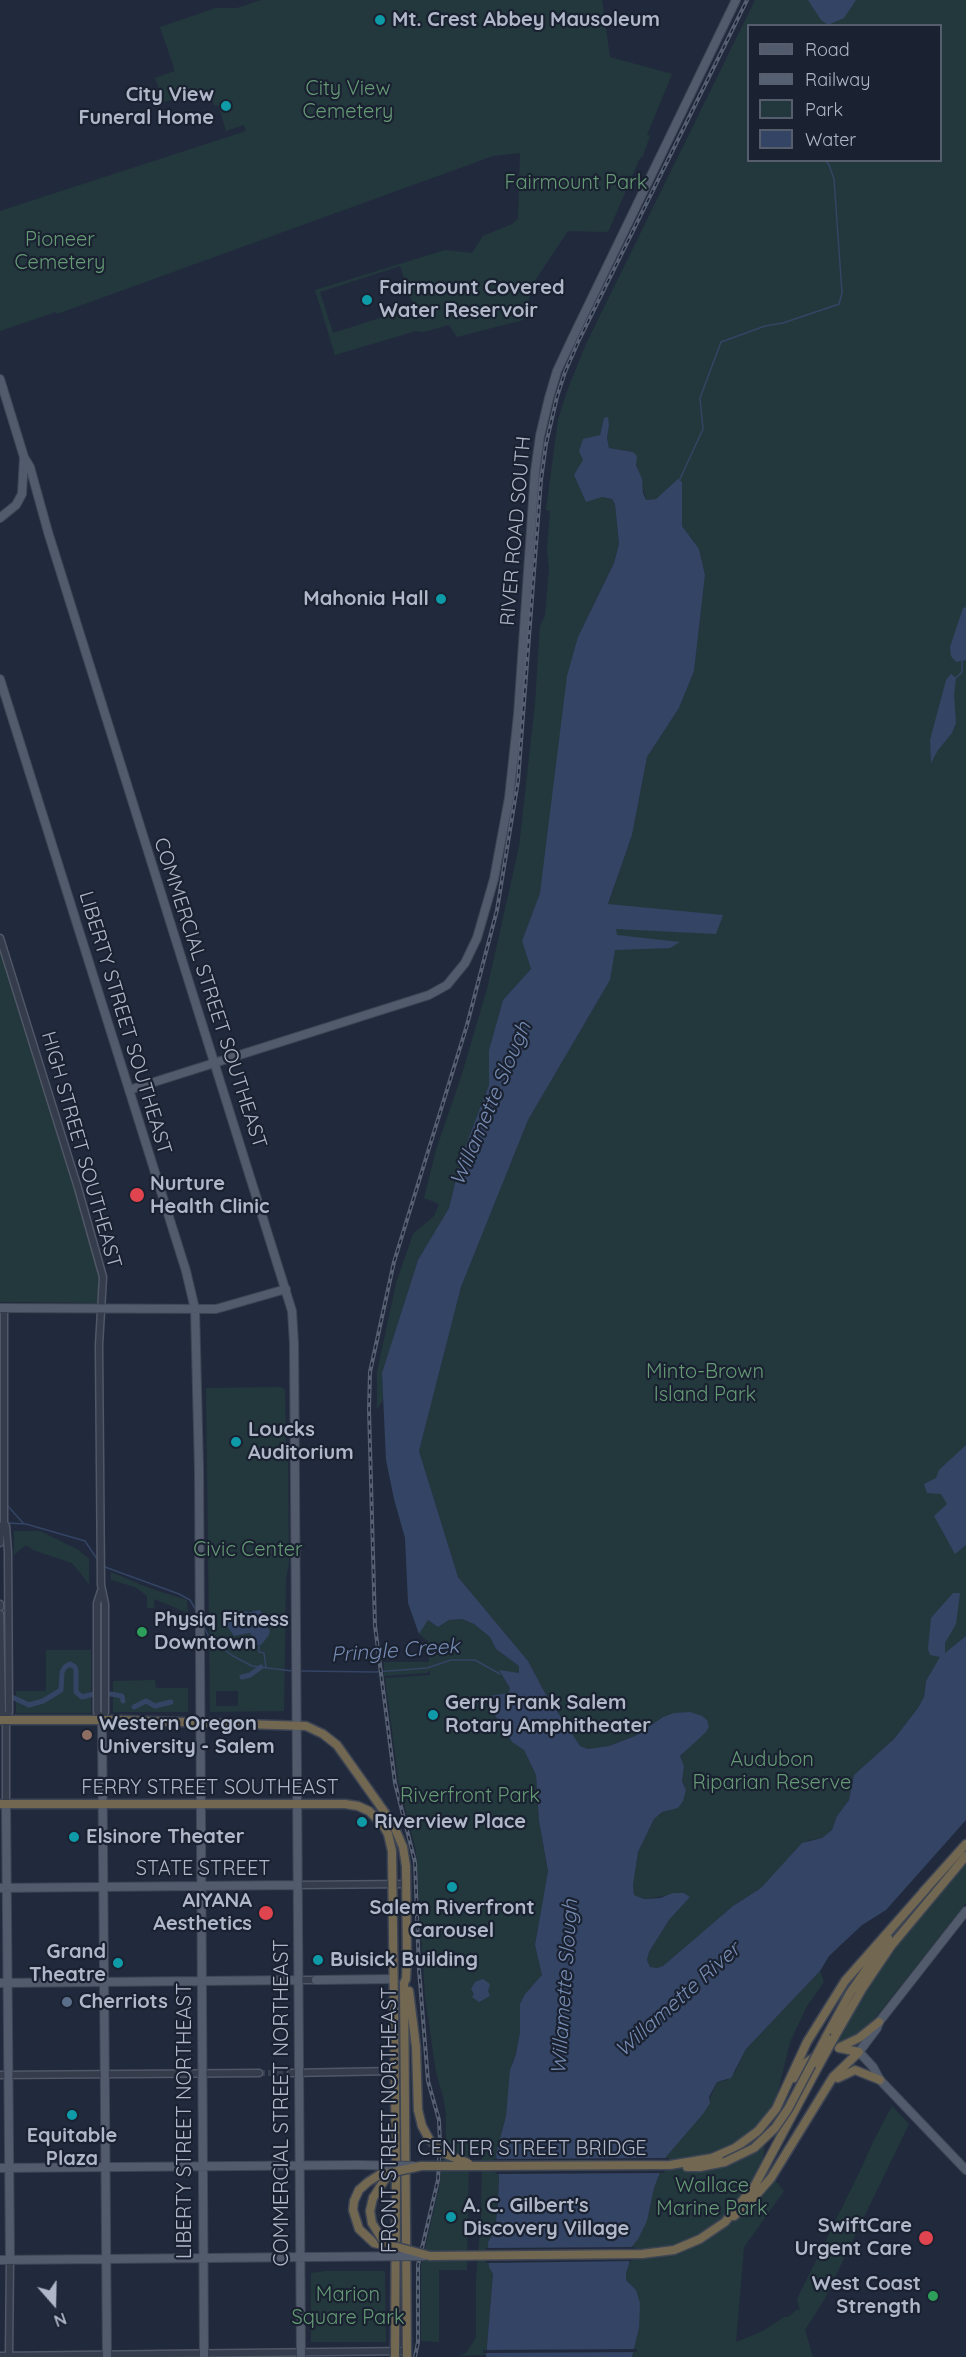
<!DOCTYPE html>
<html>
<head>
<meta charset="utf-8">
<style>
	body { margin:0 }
	#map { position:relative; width:966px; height:2357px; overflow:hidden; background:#212a3c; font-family:Quicksand,sans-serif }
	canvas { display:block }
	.legend { position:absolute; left:747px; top:24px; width:195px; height:138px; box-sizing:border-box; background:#1a2231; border:2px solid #565e6d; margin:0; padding:8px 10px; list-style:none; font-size:18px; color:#b0b7c8 }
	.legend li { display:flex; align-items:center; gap:12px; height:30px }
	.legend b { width:30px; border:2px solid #565e6d }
	.north { position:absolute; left:24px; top:2273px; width:60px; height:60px; -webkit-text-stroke:4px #1a2231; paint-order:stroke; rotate:160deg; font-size:16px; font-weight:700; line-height:24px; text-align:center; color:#b0b7c8 }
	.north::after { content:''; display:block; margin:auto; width:21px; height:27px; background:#b0b7c8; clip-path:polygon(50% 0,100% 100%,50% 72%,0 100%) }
</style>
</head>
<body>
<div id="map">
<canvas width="966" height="2357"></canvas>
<ul class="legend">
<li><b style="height:8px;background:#525b6c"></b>Road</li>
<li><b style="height:8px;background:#566073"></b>Railway</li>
<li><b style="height:16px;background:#23383d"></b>Park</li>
<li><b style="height:16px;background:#344464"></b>Water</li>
</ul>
<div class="north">N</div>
</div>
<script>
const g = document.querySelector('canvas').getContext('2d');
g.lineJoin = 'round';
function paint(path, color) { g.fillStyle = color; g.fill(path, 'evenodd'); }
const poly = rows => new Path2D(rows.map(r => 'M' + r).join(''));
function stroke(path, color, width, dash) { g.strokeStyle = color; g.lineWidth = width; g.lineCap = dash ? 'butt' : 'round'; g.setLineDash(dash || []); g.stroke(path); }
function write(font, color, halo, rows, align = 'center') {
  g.font = font + ' Quicksand,sans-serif'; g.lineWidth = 4.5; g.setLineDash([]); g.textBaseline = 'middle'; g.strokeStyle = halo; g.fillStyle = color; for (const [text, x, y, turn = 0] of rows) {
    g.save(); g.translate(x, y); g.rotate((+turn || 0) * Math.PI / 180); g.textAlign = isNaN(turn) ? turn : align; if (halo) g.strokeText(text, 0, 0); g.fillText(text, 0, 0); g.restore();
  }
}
const green = poly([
	[261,0,602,0,610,57,672,74,647,135,650,136,642,158,640,158,609,230,607,232,568,231,534,282,523,320,457,337,449,325,423,332,416,331,335,355,315,290,445,250,472,253,483,236,512,224,518,219,520,153,493,156,57,314,56,312,0,331,0,211,246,131,244,125,226,131,218,105,215,106,212,100,210,101,205,91,164,102,155,78,175,71,160,27,216,8,237,8],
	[400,266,414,307,333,333,320,292],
	[755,0,966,0,966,1636,945,1654,926,1681,924,1697,918,1708,894,1739,854,1775,849,1800,837,1816,832,1830,822,1838,810,1840,795,1850,787,1863,761,1888,733,1906,663,1966,657,1968,650,1967,647,1960,649,1952,669,1920,690,1897,684,1893,644,1899,634,1895,633,1885,638,1852,654,1819,662,1812,678,1808,685,1786,682,1781,684,1766,680,1757,694,1742,663,1717,635,1736,609,1746,588,1749,580,1746,545,1693,528,1661,458,1577,419,1451,461,1287,528,1120,610,980,608,905,632,835,647,757,679,708,694,671,705,575,699,549,682,526,682,482,678,480,656,499,646,500,633,452,609,448,607,438,609,425,604,418,600,435,584,460,602,497,612,499,615,504,619,544,614,563,578,637,540,893,522,941,531,969,503,1000,489,1050,489,1085,462,1155,449,1208,418,1260,382,1373,383,1400,377,1409,377,1372,396,1283,413,1234,434,1216,439,1204,424,1198,436,1150,461,1077,487,989,519,847,535,704,540,626,545,616,549,569,547,549,550,511,546,510,558,420,567,391,586,344],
	[748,26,940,26,940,160,748,160],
	[0,946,79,1198,100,1274,97,1303,0,1302],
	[281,1387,285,1390,286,1449,288,1453,289,1564,286,1579,284,1711,210,1712,206,1388],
	[252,1611,262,1617,257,1622,264,1624,261,1645,256,1645,250,1633,239,1635,233,1631,243,1612],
	[216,1691,238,1691,238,1706,216,1706],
	[14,1531,40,1531,77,1549,89,1559,89,1584,72,1563,33,1550,26,1545,14,1555],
	[111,1572,149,1588,187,1600,188,1613,154,1599,154,1608,147,1608,147,1596,135,1587,111,1580],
	[462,1619,474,1624,490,1637,496,1649,519,1666,520,1674,500,1671,510,1688,508,1693,483,1698,510,1740,524,1750,536,1775,539,1821,548,1872,535,1945,542,1975,525,1994,520,2004,520,2032,516,2054,512,2063,506,2116,496,2154,499,2177,498,2203,495,2231,488,2242,493,2274,486,2355,458,2356,466,2353,476,2338,476,2280,481,2217,482,2155,469,2155,467,2270,439,2270,439,2342,421,2341,421,2265,439,2188,446,2142,446,2115,444,2101,436,2072,425,1996,416,1851,399,1784,385,1678,430,1675,430,1670,427,1673,384,1676,384,1662,429,1662,428,1641,419,1634,423,1627,428,1620,438,1627,449,1620],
	[46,1650,91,1650,91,1713,16,1713,16,1691,46,1691],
	[155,1680,156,1688,188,1688,188,1712,113,1712,113,1681],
	[966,1863,966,1903,865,2031,844,2042,833,2045,874,1977,916,1922],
	[820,1971,824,1982,807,2006,790,2042,777,2096,770,2109,762,2165,784,2191,744,2247,736,2342,763,2331,784,2317,788,2317,798,2309,800,2311,797,2299,861,2169,873,2142,892,2106,909,2124,824,2300,805,2330,813,2357,632,2357,639,2328,636,2290,626,2280,626,2273,629,2264,630,2249,647,2221,654,2188,666,2157,703,2114,717,2082,727,2080,735,2072,746,2049],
	[326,2271,385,2271,386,2342,311,2342,311,2273]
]);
const water = poly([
	[808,0,856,0,844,18,828,25,821,20],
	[608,417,609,425,607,438,609,448,633,452,637,456,636,465,642,479,643,493,646,500,656,499,678,479,682,482,682,526,699,549,705,575,694,671,679,708,647,757,632,835,608,904,723,915,716,934,616,929,617,935,680,942,670,948,615,950,610,980,528,1120,461,1287,419,1451,458,1577,528,1661,545,1693,580,1746,588,1749,609,1746,635,1736,663,1717,674,1713,690,1712,702,1716,707,1720,709,1727,705,1733,680,1756,684,1766,682,1781,686,1790,683,1801,678,1808,662,1812,654,1819,638,1852,633,1885,634,1895,644,1899,660,1898,673,1893,684,1893,690,1897,669,1920,649,1952,647,1960,650,1967,657,1968,663,1966,733,1906,761,1888,802,1843,822,1838,832,1830,837,1816,849,1800,854,1775,894,1739,918,1708,924,1697,926,1681,940,1657,930,1655,928,1649,931,1618,953,1593,960,1593,956,1624,945,1643,945,1653,966,1636,966,1820,886,1910,862,1925,829,1956,820,1971,746,2049,731,2078,717,2082,709,2097,710,2103,703,2114,666,2157,654,2188,647,2221,638,2239,630,2249,629,2264,626,2273,626,2280,636,2290,640,2303,639,2328,632,2357,486,2357,493,2274,489,2267,488,2242,495,2231,498,2203,499,2177,496,2154,506,2116,510,2070,516,2054,520,2032,520,2004,525,1994,542,1975,535,1945,548,1871,539,1821,536,1775,524,1750,512,1742,483,1697,508,1693,510,1688,499,1670,519,1673,519,1666,496,1649,490,1637,474,1624,462,1619,449,1620,438,1627,428,1620,419,1634,408,1603,405,1538,394,1499,386,1460,382,1373,418,1260,449,1208,462,1155,489,1085,489,1050,503,1000,531,969,522,941,540,893,567,676,578,637,614,563,619,544,615,504,612,499,602,497,586,502,574,475,583,460,579,451,583,439,600,435,604,418],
	[966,607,966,660,956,662,951,656,950,647,963,608],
	[951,674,956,678,954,695,956,723,952,733,938,750,931,763,930,740,946,680],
	[966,1445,966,1545,955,1554,934,1516,947,1504,941,1494,927,1493,924,1484,936,1478,939,1470],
	[227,1610,250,1612,259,1610,264,1614,258,1622,267,1626,270,1631,269,1635,261,1645,256,1645,250,1633,234,1636,221,1617],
	[483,1979,490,1984,488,1991,490,1996,479,2002,472,1997,474,1994,471,1989,475,1982]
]);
const pier = poly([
	[669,2158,664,2173,496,2174,493,2159],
	[635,2247,632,2261,486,2263,486,2248],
	[637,2349,637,2352,483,2353,483,2350]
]);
const stream = poly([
	[679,481,703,429,700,398,721,342,765,326,783,323,839,304,842,293,834,179,829,165,825,160],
	[956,678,962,672,962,661],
	[7,1505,23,1523],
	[7,1523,26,1524,85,1541,99,1562],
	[105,1567,179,1594,190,1600,196,1610],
	[203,1625,210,1639,233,1656,252,1666,292,1671],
	[259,1645,259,1652,264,1653,266,1668],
	[300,1671,375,1672,427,1668,451,1660,475,1660,500,1674]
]);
const canal = poly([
	[242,1677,250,1675,261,1667],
	[111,1694,122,1696,123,1701],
	[12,1697,29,1705,43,1701,61,1690,62,1672,65,1667,70,1664,75,1667,76,1671,76,1692,82,1697,94,1694],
	[134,1707,146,1701,155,1706,171,1702]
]);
const minorTunnel = poly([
	[259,2073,285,2073]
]);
const minor = poly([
	[0,938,78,1188,103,1277,99,1345,101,1585,105,1604,105,1712,102,1720],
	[4,1308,4,1523,6,1526,8,1552,9,1712,6,1720,6,1805],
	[0,1543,1,1527,4,1523],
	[101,1591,97,1603,97,1712,102,1720],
	[0,1604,0,1607],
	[0,1614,2,1712,5,1719],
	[297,1885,406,1884],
	[298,1980,316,1980],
	[291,2073,394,2071],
	[0,2075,259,2073],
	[0,2356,407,2351],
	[9,2357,10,2259]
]);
const major = poly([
	[0,379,24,457,30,467,48,532,292,1311,294,1344,301,2357],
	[0,518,16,505,22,494,24,457],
	[0,679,186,1271,195,1309,199,1469,204,2357],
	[129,1090,429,995,447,985,465,963,477,938,494,879,509,798,518,715,535,472,540,436,549,398,557,371,572,339,736,0],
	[0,1308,216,1309,286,1289],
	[102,1720,107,2357],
	[6,1805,10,2259],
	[0,1888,297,1885],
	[966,1911,879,2022,877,2028,859,2052,873,2067,880,2080,966,2170],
	[316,1980,393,1979],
	[0,1983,298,1980],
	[0,2168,358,2165],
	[0,2260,312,2257]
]);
const highway = poly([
	[0,1720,118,1720,306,1726,323,1734,337,1745,393,1824,403,1847,406,1866,407,1960,406,1979,404,1983,407,2357],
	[0,1804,345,1804,358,1806,369,1811,383,1825,388,1834,392,1851,396,2173,395,2357],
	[923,1892,966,1844],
	[409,1991,416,2047,418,2110,422,2126],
	[835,2036,862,1989,891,1946,966,1856],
	[826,2037,850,1993,888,1938],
	[840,2047,859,2038,879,2022],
	[794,2078,804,2064,819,2054],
	[838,2078,855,2070,880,2080],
	[483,2166,670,2165,712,2158,735,2148,758,2131,776,2109,807,2042,845,1981,926,1889],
	[687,2167,700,2167,725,2162],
	[359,2190,354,2201,353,2210,359,2229,374,2243,396,2248],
	[734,2216,750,2202,771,2178,833,2077,859,2052,839,2048],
	[372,2223,370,2211,373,2198,392,2168],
	[430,2256,642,2254,674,2250,700,2239,725,2222,755,2185,819,2065]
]);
const rail = poly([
	[415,2357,418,2342,418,2265,438,2180,440,2142,439,2120,428,2081,426,2056,419,1970,415,1862,395,1783,375,1626,369,1410,370,1372,394,1262,467,1025,497,910,518,781,541,480,546,444,557,397,565,372,579,340,747,0]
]);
const majorBridge = poly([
	[358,2165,414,2166],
	[312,2257,425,2256]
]);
const highwayBridge = poly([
	[819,2065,835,2036],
	[422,2126,429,2139,443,2153,468,2163],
	[725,2162,754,2148,775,2128,788,2109,826,2037],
	[359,2190,368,2182,379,2175,421,2166,483,2166],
	[372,2223,382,2239,390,2245,430,2256]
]);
const markers = [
	[380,20,6,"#0f9aa8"],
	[226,106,6,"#0f9aa8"],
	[367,300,6,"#0f9aa8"],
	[441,599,6,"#0f9aa8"],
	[137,1195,8,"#e0444e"],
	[236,1442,6,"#0f9aa8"],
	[142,1632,6,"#2e9e5b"],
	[433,1715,6,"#0f9aa8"],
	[87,1735,6,"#8d6e63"],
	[362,1822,6,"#0f9aa8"],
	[74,1837,6,"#0f9aa8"],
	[452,1887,6,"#0f9aa8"],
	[266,1913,8,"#e0444e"],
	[318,1960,6,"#0f9aa8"],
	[118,1963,6,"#0f9aa8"],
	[67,2002,6,"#5c6f8a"],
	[72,2115,6,"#0f9aa8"],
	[451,2217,6,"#0f9aa8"],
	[926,2238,8,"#e0444e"],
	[933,2296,6,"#2e9e5b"]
];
const poiNames = [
	["Mt. Crest Abbey Mausoleum",392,20],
	["City View",214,95,"right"],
	["Funeral Home",214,118,"right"],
	["Fairmount Covered",379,288],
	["Water Reservoir",379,311],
	["Mahonia Hall",429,599,"right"],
	["Nurture",150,1184],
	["Health Clinic",150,1207],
	["Loucks",248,1430],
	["Auditorium",248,1453],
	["Physiq Fitness",154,1620],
	["Downtown",154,1643],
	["Gerry Frank Salem",445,1703],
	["Rotary Amphitheater",445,1726],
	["Western Oregon",99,1724],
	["University - Salem",99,1747],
	["Riverview Place",374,1822],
	["Elsinore Theater",86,1837],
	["AIYANA",252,1901,"right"],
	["Aesthetics",252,1924,"right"],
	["Salem Riverfront",452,1908,"center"],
	["Carousel",452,1931,"center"],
	["Grand",106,1952,"right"],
	["Theatre",106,1975,"right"],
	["Buisick Building",330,1960],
	["Cherriots",79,2002],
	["Equitable",72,2136,"center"],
	["Plaza",72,2159,"center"],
	["A. C. Gilbert's",463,2206],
	["Discovery Village",463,2229],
	["SwiftCare",912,2226,"right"],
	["Urgent Care",912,2249,"right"],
	["West Coast",921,2284,"right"],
	["Strength",921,2307,"right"]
];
const parkNames = [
	["City View",348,89],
	["Cemetery",348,112],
	["Fairmount Park",576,183],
	["Pioneer",60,240],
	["Cemetery",60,263],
	["Minto-Brown",705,1372],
	["Island Park",705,1395],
	["Civic Center",248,1550],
	["Audubon",772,1760],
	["Riparian Reserve",772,1783],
	["Riverfront Park",470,1796],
	["Wallace",712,2186],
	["Marine Park",712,2209],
	["Marion",348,2295],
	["Square Park",348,2318]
];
const streetNames = [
	["RIVER ROAD SOUTH",516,531,-85],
	["COMMERCIAL STREET SOUTHEAST",210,993,72],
	["LIBERTY STREET SOUTHEAST",125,1023,73],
	["HIGH STREET SOUTHEAST",81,1150,74],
	["FERRY STREET SOUTHEAST",210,1788],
	["STATE STREET",203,1869],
	["COMMERCIAL STREET NORTHEAST",282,2103,-90],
	["FRONT STREET NORTHEAST",390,2120,-90],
	["LIBERTY STREET NORTHEAST",185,2121,-90],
	["CENTER STREET BRIDGE",532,2149]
];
const waterNames = [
	["Willamette Slough",491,1104,-67],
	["Pringle Creek",395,1651,-4],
	["Willamette Slough",565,1987,-86],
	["Willamette River",678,2000,-42]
];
paint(green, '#23383d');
paint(water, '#344464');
paint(pier, '#212a3c');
stroke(stream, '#344464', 1.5);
stroke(canal, '#344464', 5);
stroke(minorTunnel, '#363f51', 6, [6, 3]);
stroke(minor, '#505767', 9);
stroke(major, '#3e4655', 10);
stroke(highway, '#3d4454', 11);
stroke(minor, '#353d4c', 6);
stroke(major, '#525b6c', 8);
stroke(highway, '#726851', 8);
stroke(rail, '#566073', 4);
stroke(rail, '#1a2231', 1.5, [4.5]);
stroke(majorBridge, '#3e4655', 10, []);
stroke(highwayBridge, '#3d4454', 11, []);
stroke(majorBridge, '#525b6c', 8);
stroke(highwayBridge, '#726851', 8);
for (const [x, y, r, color] of markers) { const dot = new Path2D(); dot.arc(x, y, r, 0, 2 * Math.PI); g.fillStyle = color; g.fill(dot); stroke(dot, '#1a2231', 2); }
write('bold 20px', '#b0b7c8', '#1a2231', poiNames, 'left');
write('20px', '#659a75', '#1a2231', parkNames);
write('20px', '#b0b7c8', '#1a2231', streetNames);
write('italic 21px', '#768bb2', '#1a2231', waterNames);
</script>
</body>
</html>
